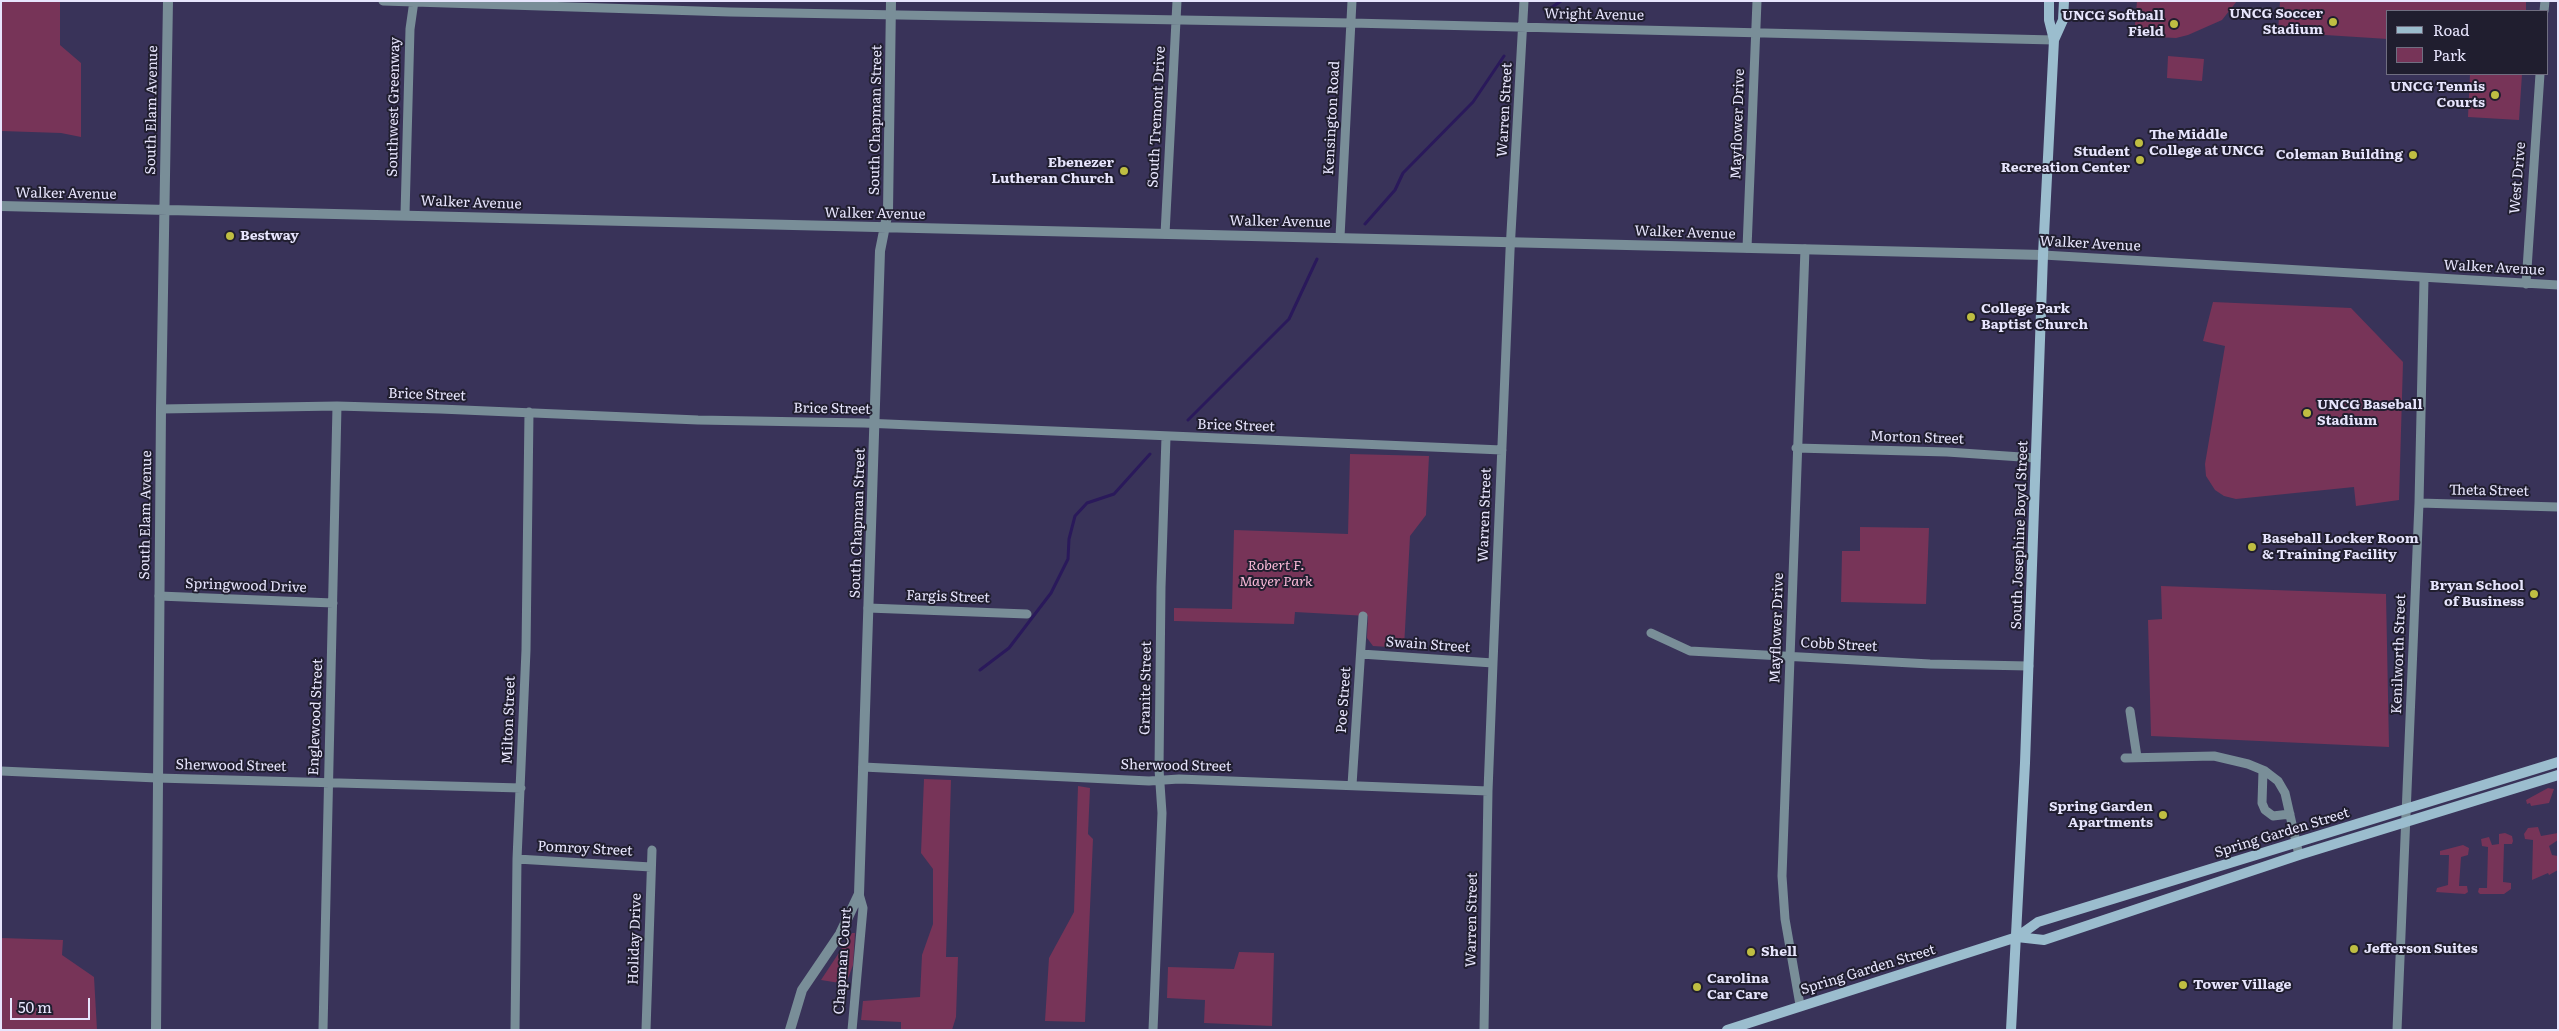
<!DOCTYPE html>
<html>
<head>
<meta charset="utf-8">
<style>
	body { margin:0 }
	#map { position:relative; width:2559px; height:1031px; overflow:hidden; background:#393359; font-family:Literata,serif }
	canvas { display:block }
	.frame { position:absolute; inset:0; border:2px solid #e7e5fd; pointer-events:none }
	.legend { position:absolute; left:2386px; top:10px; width:162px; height:65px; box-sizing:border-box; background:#201e2f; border:1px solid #706e81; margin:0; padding:6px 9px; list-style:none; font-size:15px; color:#e7e5fd }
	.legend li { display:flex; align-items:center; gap:10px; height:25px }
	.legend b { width:25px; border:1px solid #706e81 }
	.scale { position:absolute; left:10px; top:998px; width:80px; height:22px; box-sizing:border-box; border:2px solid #e7e5fd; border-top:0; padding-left:6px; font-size:15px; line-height:18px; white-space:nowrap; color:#e7e5fd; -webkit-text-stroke:4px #201e2f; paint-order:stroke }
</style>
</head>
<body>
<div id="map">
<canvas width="2559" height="1031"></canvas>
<div class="frame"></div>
<ul class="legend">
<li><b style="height:6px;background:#9bbdce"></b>Road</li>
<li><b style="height:14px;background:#773458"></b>Park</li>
</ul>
<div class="scale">50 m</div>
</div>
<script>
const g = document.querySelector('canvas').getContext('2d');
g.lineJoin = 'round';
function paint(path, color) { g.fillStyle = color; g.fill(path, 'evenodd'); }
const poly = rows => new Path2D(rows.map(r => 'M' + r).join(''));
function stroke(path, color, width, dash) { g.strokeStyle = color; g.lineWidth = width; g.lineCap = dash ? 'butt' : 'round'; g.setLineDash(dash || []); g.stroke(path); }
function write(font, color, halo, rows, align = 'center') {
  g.font = font + ' Literata,serif'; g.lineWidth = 4; g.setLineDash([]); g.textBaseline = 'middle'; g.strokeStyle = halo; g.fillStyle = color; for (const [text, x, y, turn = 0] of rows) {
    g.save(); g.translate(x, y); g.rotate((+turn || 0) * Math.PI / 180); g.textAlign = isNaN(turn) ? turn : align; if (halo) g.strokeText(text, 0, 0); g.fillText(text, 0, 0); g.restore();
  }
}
const green = poly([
	[1,1,60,1,60,45,81,63,81,137,61,133,1,131],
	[2137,1,2237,1,2222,20,2188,35,2176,38,2134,36],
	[2280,1,2526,1,2526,11,2388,11,2388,39,2278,32],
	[2168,56,2204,59,2202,81,2167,78],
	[2470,74,2522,74,2519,120,2468,117],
	[2213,302,2351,308,2403,362,2399,500,2356,506,2354,487,2236,499,2224,496,2215,490,2206,476,2205,464,2225,346,2203,341],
	[1350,454,1429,456,1426,515,1410,536,1404,648,1373,646,1367,638,1368,616,1295,612,1294,624,1174,621,1174,608,1232,609,1234,530,1348,534],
	[1860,527,1929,528,1926,604,1841,602,1842,551,1860,551],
	[2161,586,2386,594,2389,747,2151,736,2148,620,2162,619],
	[924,779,951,780,946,957,958,957,956,1017,952,1030,901,1030,901,1022,861,1020,863,1001,920,997,922,955,933,924,933,869,921,853],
	[1078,786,1090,788,1088,834,1093,839,1085,1022,1045,1021,1049,958,1074,912],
	[2548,788,2554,789,2549,803,2531,806,2530,803,2527,804,2526,800],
	[2538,827,2541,836,2558,833,2558,840,2549,846,2552,855,2558,856,2558,870,2549,875,2548,873,2532,880,2533,840,2525,839,2524,834,2528,828],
	[2505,833,2512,836,2513,841,2512,844,2504,844,2503,882,2511,883,2511,889,2504,894,2480,894,2478,892,2479,888,2487,888,2488,847,2482,846,2481,839,2489,837,2492,845,2499,844,2499,834],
	[2463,845,2469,848,2468,855,2461,857,2459,886,2467,886,2468,892,2465,894,2436,892,2437,888,2448,885,2449,855,2440,855,2440,851],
	[852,933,855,933,853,965,846,984,821,980],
	[1,938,63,940,62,955,94,977,97,1030,1,1030],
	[1239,952,1274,953,1272,1026,1204,1023,1205,1000,1167,998,1168,967,1234,969]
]);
const stream = poly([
	[1545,12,1561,1],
	[1365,224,1395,190,1403,173,1473,102,1504,56],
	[1188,420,1289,319,1317,259],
	[980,670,1009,648,1051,593,1068,559,1069,539,1075,516,1087,503,1114,494,1150,454]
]);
const minor = poly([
	[383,1,730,12,1351,23,2054,40],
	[2544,11,2545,1],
	[405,214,410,29,414,1],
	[1165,234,1177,1],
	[1340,237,1352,1],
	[1747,248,1757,1],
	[2043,255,2558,285],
	[2526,284,2540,74],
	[161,409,337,406,440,409,698,420,864,423,1502,450],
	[1796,448,1947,452,2036,458],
	[2419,503,2558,507],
	[159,596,333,603],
	[868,608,1027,614],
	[1651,633,1690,651,1930,664,2029,666],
	[1361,654,1493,663],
	[2130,711,2137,757],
	[2125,758,2214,756,2248,764,2265,771,2278,781,2285,793,2299,855],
	[863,767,1149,781,1179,779,1488,791],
	[1,771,157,778,521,788],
	[2263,771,2262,803,2265,810,2273,816,2290,814],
	[1352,785,1363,616],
	[517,859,651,867],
	[1800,1005,1785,919,1782,876,1805,249],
	[323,1030,337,406],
	[515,1030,517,859,526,650,529,412],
	[646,1030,652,850],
	[852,1030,863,908,859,894],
	[1153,1030,1162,813,1159,769,1161,587,1166,437],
	[1484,1030,1488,791,1493,663,1510,251,1524,1],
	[2397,1030,2419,503,2424,279]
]);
const tertiary = poly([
	[1,206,2043,255],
	[156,1030,161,409,168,1],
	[790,1030,802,990,840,934,859,894,880,251,888,211,891,1]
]);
const secondary = poly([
	[2054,40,2063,20,2064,1],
	[2017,937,2044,940,2299,855,2558,775],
	[1727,1030,2017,937,2038,922,2558,762],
	[2011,1030,2025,763,2043,255,2054,40,2049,20,2049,1]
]);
const markers = [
	[2333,22,5,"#bfbe42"],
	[2174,24,5,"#bfbe42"],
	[2495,95,5,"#bfbe42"],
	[2139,143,5,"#bfbe42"],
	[2413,155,5,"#bfbe42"],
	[2140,160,5,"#bfbe42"],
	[1124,171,5,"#bfbe42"],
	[230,236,5,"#bfbe42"],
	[1971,317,5,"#bfbe42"],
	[2307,413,5,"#bfbe42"],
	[2252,547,5,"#bfbe42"],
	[2534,594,5,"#bfbe42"],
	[2163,815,5,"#bfbe42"],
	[2354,949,5,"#bfbe42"],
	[1751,952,5,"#bfbe42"],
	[2183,985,5,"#bfbe42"],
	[1697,987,5,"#bfbe42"]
];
const poiNames = [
	["UNCG Soccer",2323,14,"right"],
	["Stadium",2323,30,"right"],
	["UNCG Softball",2164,16,"right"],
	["Field",2164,32,"right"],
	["UNCG Tennis",2485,87,"right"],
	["Courts",2485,103,"right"],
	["The Middle",2149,135],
	["College at UNCG",2149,151],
	["Student",2130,152,"right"],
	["Recreation Center",2130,168,"right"],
	["Coleman Building",2403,155,"right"],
	["Ebenezer",1114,163,"right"],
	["Lutheran Church",1114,179,"right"],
	["Bestway",240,236],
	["College Park",1981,309],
	["Baptist Church",1981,325],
	["UNCG Baseball",2317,405],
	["Stadium",2317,421],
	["Baseball Locker Room",2262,539],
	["& Training Facility",2262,555],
	["Bryan School",2524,586,"right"],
	["of Business",2524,602,"right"],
	["Spring Garden",2153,807,"right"],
	["Apartments",2153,823,"right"],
	["Jefferson Suites",2364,949],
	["Shell",1761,952],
	["Carolina",1707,979],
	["Car Care",1707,995],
	["Tower Village",2193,985]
];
const streetNames = [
	["Wright Avenue",1594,15,1],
	["Southwest Greenway",394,107,-89],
	["South Elam Avenue",152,110,-89],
	["Warren Street",1505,110,-87],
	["South Tremont Drive",1157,117,-87],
	["Kensington Road",1332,118,-87],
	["South Chapman Street",876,120,-89],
	["Mayflower Drive",1738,124,-88],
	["West Drive",2518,178,-85],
	["Walker Avenue",66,194,1],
	["Walker Avenue",471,203,2],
	["Walker Avenue",875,214,1],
	["Walker Avenue",1280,222,1],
	["Walker Avenue",1685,233,2],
	["Walker Avenue",2090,244,3],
	["Walker Avenue",2494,268,3],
	["Brice Street",427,395,2],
	["Brice Street",832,409,1],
	["Brice Street",1236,426,2],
	["Morton Street",1917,438,2],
	["Theta Street",2489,491,1],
	["South Elam Avenue",146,515,-89],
	["Warren Street",1485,515,-88],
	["South Chapman Street",858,523,-88],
	["South Josephine Boyd Street",2020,535,-88],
	["Springwood Drive",246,586,2],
	["Fargis Street",948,597,2],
	["Mayflower Drive",1777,628,-88],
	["Swain Street",1428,645,4],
	["Cobb Street",1839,645,3],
	["Kenilworth Street",2399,654,-88],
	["Granite Street",1146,688,-89],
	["Poe Street",1344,700,-86],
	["Englewood Street",316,717,-88],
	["Milton Street",509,720,-88],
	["Sherwood Street",231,766,1],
	["Sherwood Street",1176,766,1],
	["Spring Garden Street",2282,833,-17],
	["Pomroy Street",585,849,3],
	["Warren Street",1472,920,-89],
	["Holiday Drive",635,939,-88],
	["Chapman Court",843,961,-86],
	["Spring Garden Street",1868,970,-17]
];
const parkNames = [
	["Robert F.",1276,566],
	["Mayer Park",1276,582]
];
paint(green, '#773458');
stroke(stream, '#2a195b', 3);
stroke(minor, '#798e98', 9);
stroke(tertiary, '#798e98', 10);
stroke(secondary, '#9bbdce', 10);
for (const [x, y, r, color] of markers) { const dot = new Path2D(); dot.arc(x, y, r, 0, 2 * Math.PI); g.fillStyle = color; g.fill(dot); stroke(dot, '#201e2f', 2); }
write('bold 14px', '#e7e5fd', '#201e2f', poiNames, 'left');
write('14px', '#e7e5fd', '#201e2f', streetNames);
write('italic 14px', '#fab9d8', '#201e2f', parkNames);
</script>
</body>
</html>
